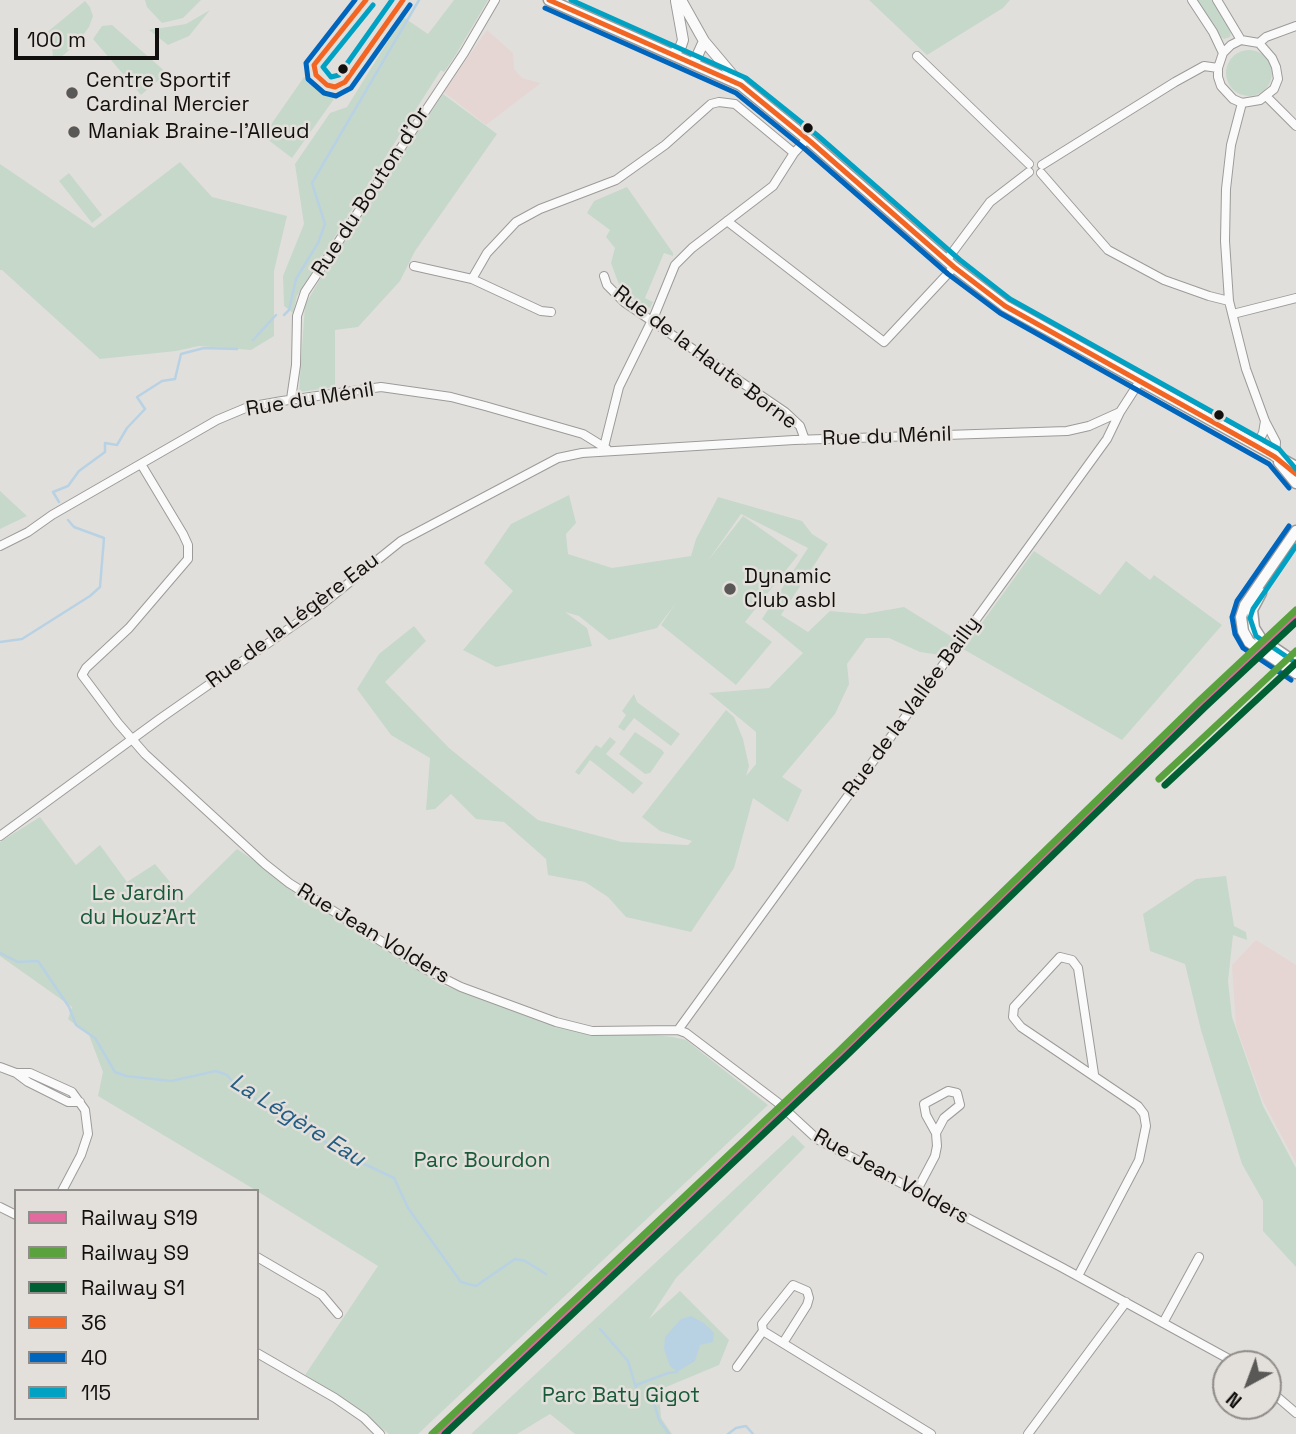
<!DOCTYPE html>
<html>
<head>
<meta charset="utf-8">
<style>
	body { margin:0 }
	#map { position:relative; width:1296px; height:1434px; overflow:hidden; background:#e1dfdc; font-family:"Space Grotesk",sans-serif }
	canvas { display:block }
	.legend { position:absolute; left:14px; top:1189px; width:245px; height:231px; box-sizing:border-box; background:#e3dfda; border:2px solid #8f8c89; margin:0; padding:9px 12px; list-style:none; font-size:21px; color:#12100f }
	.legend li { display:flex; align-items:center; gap:14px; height:35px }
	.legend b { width:35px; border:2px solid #8f8c89 }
	.north { position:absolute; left:1212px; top:1350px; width:70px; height:70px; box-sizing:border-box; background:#e3dfda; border:2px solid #8f8c89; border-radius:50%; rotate:221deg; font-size:19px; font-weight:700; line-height:28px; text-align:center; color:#12100f }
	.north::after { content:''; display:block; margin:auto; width:24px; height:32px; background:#5a5857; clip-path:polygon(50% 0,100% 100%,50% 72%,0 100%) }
	.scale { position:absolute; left:14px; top:28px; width:145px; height:32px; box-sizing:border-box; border:4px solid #12100f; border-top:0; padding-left:9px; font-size:21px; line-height:24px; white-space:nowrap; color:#12100f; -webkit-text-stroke:5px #e3dfda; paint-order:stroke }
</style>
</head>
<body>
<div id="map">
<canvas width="1296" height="1434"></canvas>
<ul class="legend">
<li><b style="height:9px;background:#e26a9f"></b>Railway S19</li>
<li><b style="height:9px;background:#5aa23d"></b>Railway S9</li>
<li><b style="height:9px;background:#005f33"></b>Railway S1</li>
<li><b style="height:9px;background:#f26522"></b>36</li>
<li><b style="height:9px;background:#0065bd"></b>40</li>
<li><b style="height:9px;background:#01a1c4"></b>115</li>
</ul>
<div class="north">N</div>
<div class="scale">100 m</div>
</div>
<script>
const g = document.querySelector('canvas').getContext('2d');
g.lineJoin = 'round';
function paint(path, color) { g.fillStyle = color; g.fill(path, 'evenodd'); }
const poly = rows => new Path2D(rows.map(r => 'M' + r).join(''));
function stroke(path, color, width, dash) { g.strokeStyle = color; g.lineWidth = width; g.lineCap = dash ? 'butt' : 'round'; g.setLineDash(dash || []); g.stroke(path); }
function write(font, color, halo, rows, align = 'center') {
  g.font = font + ' "Space Grotesk",sans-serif'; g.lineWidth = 5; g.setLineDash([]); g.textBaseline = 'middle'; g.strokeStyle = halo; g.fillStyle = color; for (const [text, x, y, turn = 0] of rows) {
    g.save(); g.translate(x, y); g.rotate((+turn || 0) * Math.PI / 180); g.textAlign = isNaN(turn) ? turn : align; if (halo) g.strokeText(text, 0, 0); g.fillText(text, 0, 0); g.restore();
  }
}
const commercial = poly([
	[487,30,513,53,514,69,522,78,541,83,486,125,444,92],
	[1256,940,1296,965,1296,1163,1263,1101,1236,1026,1232,965]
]);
const green = poly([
	[145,0,201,0,183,18,162,23,147,7],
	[454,0,488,0,455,56,444,72,441,70,297,296,293,313,284,306,283,276,304,224,295,164,330,113,347,107,403,17,428,34],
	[869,0,1010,0,1003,8,927,55],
	[1196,0,1212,0,1231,31,1230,37,1224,39,1221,37],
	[85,1,90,7,93,16,89,27,78,42,67,52,60,58,53,58,52,46,45,34],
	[210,10,189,36,168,45,149,30,186,24],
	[112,25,167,73,141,95,93,39,102,26],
	'1226 73a23 23 0 1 1 46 0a23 23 0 1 1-46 0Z',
	[304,77,334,99,292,158,263,136],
	[443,94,497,134,415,251,400,281,358,327,335,330,335,387,299,392,305,305,323,274],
	[180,162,212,197,287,216,274,271,274,336,251,350,199,346,176,351,100,359,2,270,0,270,0,164,94,228],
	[69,173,102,215,92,223,59,181],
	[627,187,673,253,673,256,664,253,645,298,653,302,650,308,640,304,621,290,611,263,615,248,606,237,610,230,587,213,594,201],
	[0,491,27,516,0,529],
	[569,495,576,523,566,534,568,554,612,568,691,556,696,539,718,497,802,521,812,534,828,544,781,615,808,632,830,611,864,614,904,607,957,640,947,656,920,652,889,638,866,638,847,664,849,684,835,714,782,777,802,790,788,822,753,798,734,868,691,932,626,917,608,897,585,882,548,875,546,859,504,822,476,819,451,794,435,809,426,810,430,758,391,735,357,689,379,654,414,626,426,641,385,682,449,748,538,820,622,842,688,845,692,841,660,831,642,817,726,710,734,717,743,739,749,766,746,776,756,764,756,732,709,693,769,688,803,653,762,619,808,548,741,514,707,562,743,516,798,555,745,622,772,642,736,685,661,625,676,603,657,628,609,640,579,616,565,612,587,628,592,646,496,667,463,650,513,591,484,563,511,524],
	[1034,551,1100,595,1126,561,1150,580,1154,575,1222,625,1122,740,963,649],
	[634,694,637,702,680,734,671,746,634,718,624,731,618,727,626,715,622,711],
	[635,732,662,750,664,753,650,773,645,774,619,754],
	[610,737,616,742,606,754,643,783,633,794,590,760,579,775,575,772,596,745,601,748],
	[40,817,76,865,100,845,127,882,155,864,185,900,237,849,438,983,544,1023,673,1037,686,1040,768,1105,418,1434,389,1434,362,1412,305,1375,378,1266,257,1191,98,1096,103,1072,89,1035,68,1019,72,1007,0,956,0,842],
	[1226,876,1234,926,1246,932,1247,940,1233,935,1228,981,1232,1017,1263,1106,1296,1168,1296,1267,1263,1231,1263,1201,1242,1164,1201,1030,1185,964,1150,951,1143,914,1196,879],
	[793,1135,805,1147,676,1278,649,1319,680,1291,729,1340,719,1365,659,1390,661,1418,672,1434,575,1434,550,1414,517,1434,471,1434]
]);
const water = poly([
	[691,1316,704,1323,714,1333,713,1342,700,1345,695,1361,677,1372,670,1366,664,1349,665,1337,681,1319]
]);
const stream = poly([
	[284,315,289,310,296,279,318,243,325,224,312,183,419,0],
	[253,340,276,315],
	[59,502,53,492,68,486,79,471,105,452,105,443,117,445,127,428,145,409,137,397,162,381,175,379,181,354,204,348,237,349],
	[0,642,22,639,90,596,100,587,104,538,74,527,68,520],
	[0,953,18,962,38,961,69,1007,76,1025,95,1038,115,1072,126,1076,171,1081,216,1071,227,1075,241,1091,307,1128,339,1152,394,1178,408,1208,461,1282,476,1286,515,1259,525,1261,546,1274],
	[600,1329,628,1361,637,1391],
	[636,1385,668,1373,677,1372],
	[653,1399,659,1420,669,1434],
	[728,1434,736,1428,746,1426,753,1434]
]);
const minor = poly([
	[1192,0,1213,32,1223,53],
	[1217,0,1241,40],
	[1241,40,1259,43,1272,58,1276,67,1278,79,1274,89,1260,100,1242,103,1233,99,1221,86,1218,77,1218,68,1223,53,1231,45,1241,40],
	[1259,43,1266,37,1296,26],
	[917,56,1029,164],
	[1267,97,1296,126],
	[1242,103,1231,145,1226,189,1225,241,1229,301,1246,369,1265,421,1276,442,1275,457],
	[1042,165,1175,82,1204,66,1218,68],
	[1041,173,1108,250,1164,280,1209,296,1229,301],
	[727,221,884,342,954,267],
	[946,261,990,202,1029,172],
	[414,266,472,279,541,311,551,312],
	[604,276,607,285,624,302,785,412,800,426,805,440],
	[472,279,487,253,516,222,540,209,616,180,665,145,711,104,719,102,735,104,794,153],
	[1233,314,1296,298],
	[291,399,296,365,297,316,305,292,464,53,495,0],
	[1256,446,1263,433,1265,421],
	[607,449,604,447,619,387,655,314,675,265,692,248,773,186,794,153,807,139],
	[141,464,183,534,188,545,188,559,129,628,86,668,82,675,118,723,145,754,265,864,289,883,425,969,461,987,556,1022,592,1031,678,1030,686,1033,777,1102,817,1139,1061,1267,1238,1364],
	[0,546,28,532,52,515,217,420,248,407,282,401,381,387,451,397,485,406,583,434,604,447],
	[0,836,161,718,310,614,401,541,558,458,582,453,794,440,1067,431,1089,426,1120,412],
	[678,1030,1107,439,1120,412,1140,381],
	[0,1067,16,1073,30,1073,72,1092,85,1110,88,1134,81,1155,62,1191],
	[16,1073,28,1082,68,1102,80,1102],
	[916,1192,935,1156,937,1146,936,1133,926,1115,924,1104,948,1091,957,1093,960,1105,944,1118,936,1133],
	[0,1207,16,1215],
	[257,1257,322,1295,338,1314],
	[1078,1276,1139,1160,1146,1126,1144,1114,1138,1106,1021,1027,1013,1017,1014,1007,1060,957,1072,960,1078,968,1094,1074],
	[1163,1323,1199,1257],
	[783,1343,807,1305,809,1298,807,1291,793,1285,762,1324,763,1331,931,1434],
	[257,1353,335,1398,364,1418,380,1434],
	[737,1367,763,1331],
	[1268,1389,1296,1413],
	[1028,1434,1126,1302]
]);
const tertiary = poly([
	[681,0,704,41,741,85],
	[673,54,681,46,683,40,676,1],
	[694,63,704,41]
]);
const secondary = poly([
	[549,0,741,85,811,142,954,267,1005,306,1296,467],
	[1279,462,1296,483],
	[1296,531,1245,605,1241,617,1243,631,1249,642,1296,673],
	[1261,593,1252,610,1254,628,1261,639,1296,663]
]);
const bus1 = poly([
	[366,0,314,65,316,75,327,85,335,87,345,82,403,0],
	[549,0,741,85,811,142,954,267,1005,306,1256,446,1275,457,1296,474]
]);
const bus2 = poly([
	[355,0,306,63,308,79,324,93,336,96,351,88,410,5],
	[545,8,736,93,805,149,948,274,1000,313,1269,464,1289,488],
	[1289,526,1237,601,1232,617,1235,634,1243,648,1291,680]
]);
const bus3 = poly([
	[571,0,746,78,817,135,960,260,1010,299,1279,449,1296,469],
	[373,5,323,67,331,77,339,75,392,0],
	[1296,546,1253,609,1250,618,1256,636,1296,663]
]);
const rail1 = poly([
	[440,1434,780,1116,1203,705,1296,618]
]);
const rail2 = poly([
	[1159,779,1296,651],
	[432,1434,838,1052,1199,701,1296,610]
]);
const rail3 = poly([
	[1165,785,1296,663],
	[445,1434,844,1058,1205,707,1296,622]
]);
const markers = [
	[343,69,6,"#12100f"],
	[72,93,7,"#5a5857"],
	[808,128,6,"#12100f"],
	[74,132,7,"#5a5857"],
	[1219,415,6,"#12100f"],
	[730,589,7,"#5a5857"]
];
const poiNames = [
	["Centre Sportif",86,81],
	["Cardinal Mercier",86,105],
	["Maniak Braine-l'Alleud",88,132],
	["Dynamic",744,577],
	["Club asbl",744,601]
];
const streetNames = [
	["Rue du Bouton d'Or",371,192,-57],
	["Rue de la Haute Borne",705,358,37],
	["Rue du Ménil",310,400,-9],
	["Rue du Ménil",887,437,-2],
	["Rue de la Légère Eau",293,621,-37],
	["Rue de la Vallée Bailly",912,707,-54],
	["Rue Jean Volders",373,934,31],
	["Rue Jean Volders",891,1177,29]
];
const parkNames = [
	["Le Jardin",138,894],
	["du Houz’Art",138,918],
	["Parc Bourdon",482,1161],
	["Parc Baty Gigot",621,1396]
];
const waterNames = [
	["La Légère Eau",297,1121,32]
];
paint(commercial, '#e5d6d3');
paint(green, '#c6d8ca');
paint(water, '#b8d2e4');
stroke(stream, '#b8d2e4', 2.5);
stroke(minor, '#9c9b99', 10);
stroke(tertiary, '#9c9b99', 12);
stroke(secondary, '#9c9b99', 13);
stroke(minor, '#fafafa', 8);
stroke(tertiary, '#fafafa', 10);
stroke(secondary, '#fafafa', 10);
stroke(bus1, '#f26522', 5);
stroke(bus2, '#0065bd', 5);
stroke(bus3, '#01a1c4', 5);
stroke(rail1, '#e26a9f', 7);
stroke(rail2, '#5aa23d', 7);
stroke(rail3, '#005f33', 7);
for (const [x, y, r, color] of markers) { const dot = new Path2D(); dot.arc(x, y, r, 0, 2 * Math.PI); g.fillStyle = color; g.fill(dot); stroke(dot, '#e3dfda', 2.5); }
write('21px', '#12100f', '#e3dfda', poiNames, 'left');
write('21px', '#12100f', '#e3dfda', streetNames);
write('21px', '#165a39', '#e3dfda', parkNames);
write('italic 23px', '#225d83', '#e3dfda', waterNames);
</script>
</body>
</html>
